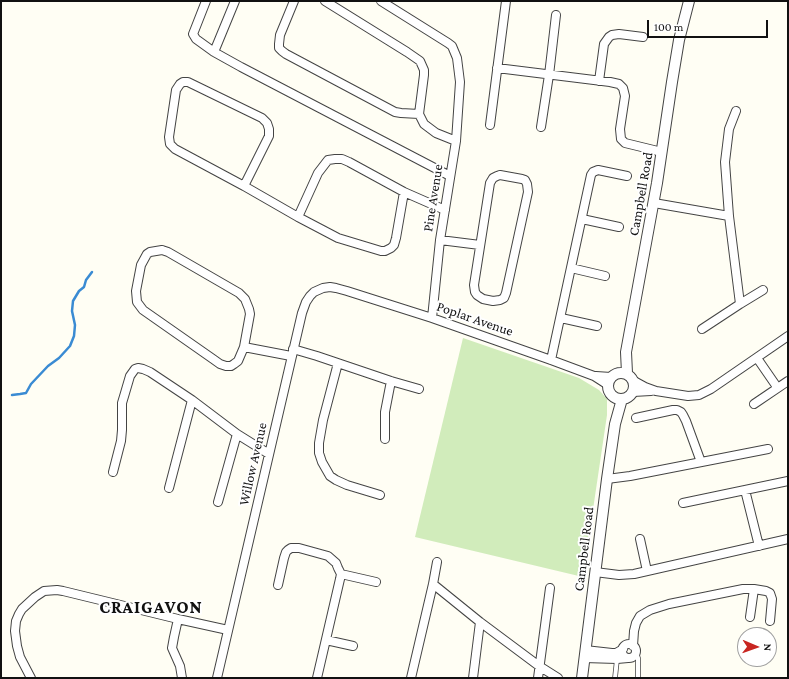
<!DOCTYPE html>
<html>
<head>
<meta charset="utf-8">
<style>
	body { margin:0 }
	#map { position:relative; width:789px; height:679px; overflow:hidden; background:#fffef4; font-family:"Crimson Pro",serif }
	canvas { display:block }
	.frame { position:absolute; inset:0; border:2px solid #111; pointer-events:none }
	.north { position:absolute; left:737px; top:627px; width:40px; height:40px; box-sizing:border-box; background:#fff; border:1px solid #a0a0a0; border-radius:50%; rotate:92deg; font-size:11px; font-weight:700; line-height:16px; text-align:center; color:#111 }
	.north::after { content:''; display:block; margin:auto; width:14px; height:18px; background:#c82621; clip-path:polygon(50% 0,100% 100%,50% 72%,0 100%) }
	.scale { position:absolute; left:647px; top:20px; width:121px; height:18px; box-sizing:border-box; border:2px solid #111; border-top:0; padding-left:5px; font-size:12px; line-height:14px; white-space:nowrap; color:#111; -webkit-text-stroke:3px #fff; paint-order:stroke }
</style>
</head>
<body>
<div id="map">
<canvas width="789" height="679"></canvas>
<div class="frame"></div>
<div class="north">N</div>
<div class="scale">100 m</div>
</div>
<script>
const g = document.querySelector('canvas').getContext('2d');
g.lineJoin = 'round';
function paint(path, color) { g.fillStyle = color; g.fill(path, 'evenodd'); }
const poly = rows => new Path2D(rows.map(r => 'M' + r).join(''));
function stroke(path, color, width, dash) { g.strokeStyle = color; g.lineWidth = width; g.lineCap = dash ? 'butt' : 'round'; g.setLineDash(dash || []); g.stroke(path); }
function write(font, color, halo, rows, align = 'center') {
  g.font = font + ' "Crimson Pro",serif'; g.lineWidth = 4; g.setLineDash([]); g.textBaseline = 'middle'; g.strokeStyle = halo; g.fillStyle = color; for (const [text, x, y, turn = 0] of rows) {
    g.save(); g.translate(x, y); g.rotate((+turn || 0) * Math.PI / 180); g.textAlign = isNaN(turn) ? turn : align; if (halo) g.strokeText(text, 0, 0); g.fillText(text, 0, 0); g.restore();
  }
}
const green = poly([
	[463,338,579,378,599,390,607,399,607,415,583,577,415,537]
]);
const stream = poly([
	[12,395,20,394,26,393,31,384,48,366,59,358,70,346,74,336,75,325,72,311,73,301,79,291,84,287,86,280,92,272]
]);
const service = poly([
	[636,653,638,658,638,678],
	[615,678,617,659]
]);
const minor = poly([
	[206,1,195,29,193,34,196,39,214,52,241,67,450,176],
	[294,1,280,35,279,44,279,48,282,51,286,54,395,112,401,113,419,114],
	[325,1,407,52,420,61,424,70,424,75,419,114,424,124,436,133,456,141],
	[381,1,448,43,452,46,457,58,460,82,456,141,440,240,432,318],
	[214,52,235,1],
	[497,68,610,82,619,84,623,88,625,96,620,129,621,139,625,143,662,152],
	[599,81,604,44,609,37,612,35,619,34,643,37],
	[736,111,729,129,725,162,729,216,740,304],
	[490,125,506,1],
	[541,127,549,75,556,15],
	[500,175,522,179,525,180,527,184,528,192,506,293,504,298,500,300,493,301,483,299,477,295,475,292,474,285,490,183,493,178,497,176,500,175],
	[244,186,269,136,269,129,267,123,262,118,188,82,183,82,180,84,176,90,169,137,170,144,175,149,244,186,298,217,338,238,381,251,385,251,391,248,394,245,396,238,404,192],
	[654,203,729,216],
	[298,217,318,173,328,160,335,159,342,159,349,162,404,192,445,210],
	[582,219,619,227],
	[440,240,480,245],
	[162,250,168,252,239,293,245,299,249,309,250,314,244,347,238,361,234,364,231,366,226,366,220,364,213,359,143,310,137,302,136,291,141,265,147,254,150,252,162,250],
	[571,268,605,276],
	[561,318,597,326],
	[702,329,740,304,763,290],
	[244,347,291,356],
	[293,349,317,356,391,381,419,389],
	[757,358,777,387],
	[551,360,591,175,593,172,598,170,627,176],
	[338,363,323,420,319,443,319,453,322,462,330,476,336,480,347,485,380,495],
	[596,376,611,377],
	[634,381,645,387,656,391,688,396,699,395,711,389,788,336],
	[633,392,651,391],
	[754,404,788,381],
	[636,418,673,410,677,410,681,412,683,415,686,421,701,462],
	[385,439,385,412,391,381],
	[113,472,121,441,122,430,122,403,125,393,130,376,135,369,138,368,143,369,150,372,192,400,237,434,269,454],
	[607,479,630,476,768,449],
	[169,488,192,400],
	[745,490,759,546],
	[218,502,237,434],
	[683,503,788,481],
	[640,539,647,571],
	[595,572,619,575,634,574,788,539],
	[341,574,376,582],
	[433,584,480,622,539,666,558,678],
	[278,585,284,558,286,552,288,550,291,548,299,548,328,556,336,563,338,568,341,574,340,579,317,678],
	[750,617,754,589],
	[178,619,174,637,172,648,180,666,182,678],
	[326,640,353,646],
	'622 651a7 7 0 1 1 14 0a7 7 0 1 1-14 0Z',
	[633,646,634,631,636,623,640,616,650,610,669,604,743,589,754,589,766,591,770,593,772,599,770,621],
	[585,650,612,653,616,653,623,649],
	[584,658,617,659,628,658],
	[31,678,20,657,17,646,15,631,16,621,19,614,22,609,35,597,44,591,57,590,63,591,178,619,228,630],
	[217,678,302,313,306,302,310,296,314,292,323,288,330,287,336,288,347,291,432,318,551,360,594,376,608,385],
	[411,678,433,584,437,562],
	[473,678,480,622],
	[538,678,550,588]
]);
const tertiary = poly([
	'608 386a13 13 0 1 1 26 0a13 13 0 1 1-26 0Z',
	[627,373,626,352,657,183,672,82,679,40,689,1],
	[582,678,607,479,615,424,622,399]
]);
const streetNames = [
	["Campbell Road",641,194,-80],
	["Pine Avenue",433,198,-81],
	["Poplar Avenue",475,319,19],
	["Willow Avenue",253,464,-77],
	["Campbell Road",584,549,-83]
];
const districtNames = [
	["CRAIGAVON",151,607]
];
paint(green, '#d1ecbb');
stroke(stream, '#3a8bd3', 2.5);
stroke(service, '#444', 5.5);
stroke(minor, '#444', 10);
stroke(tertiary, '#444', 12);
stroke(service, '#fff', 4);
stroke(minor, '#fff', 8);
stroke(tertiary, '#fff', 10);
write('14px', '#111', '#fff', streetNames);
g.letterSpacing = '1px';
write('bold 18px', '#111', '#fff', districtNames);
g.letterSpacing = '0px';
</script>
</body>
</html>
